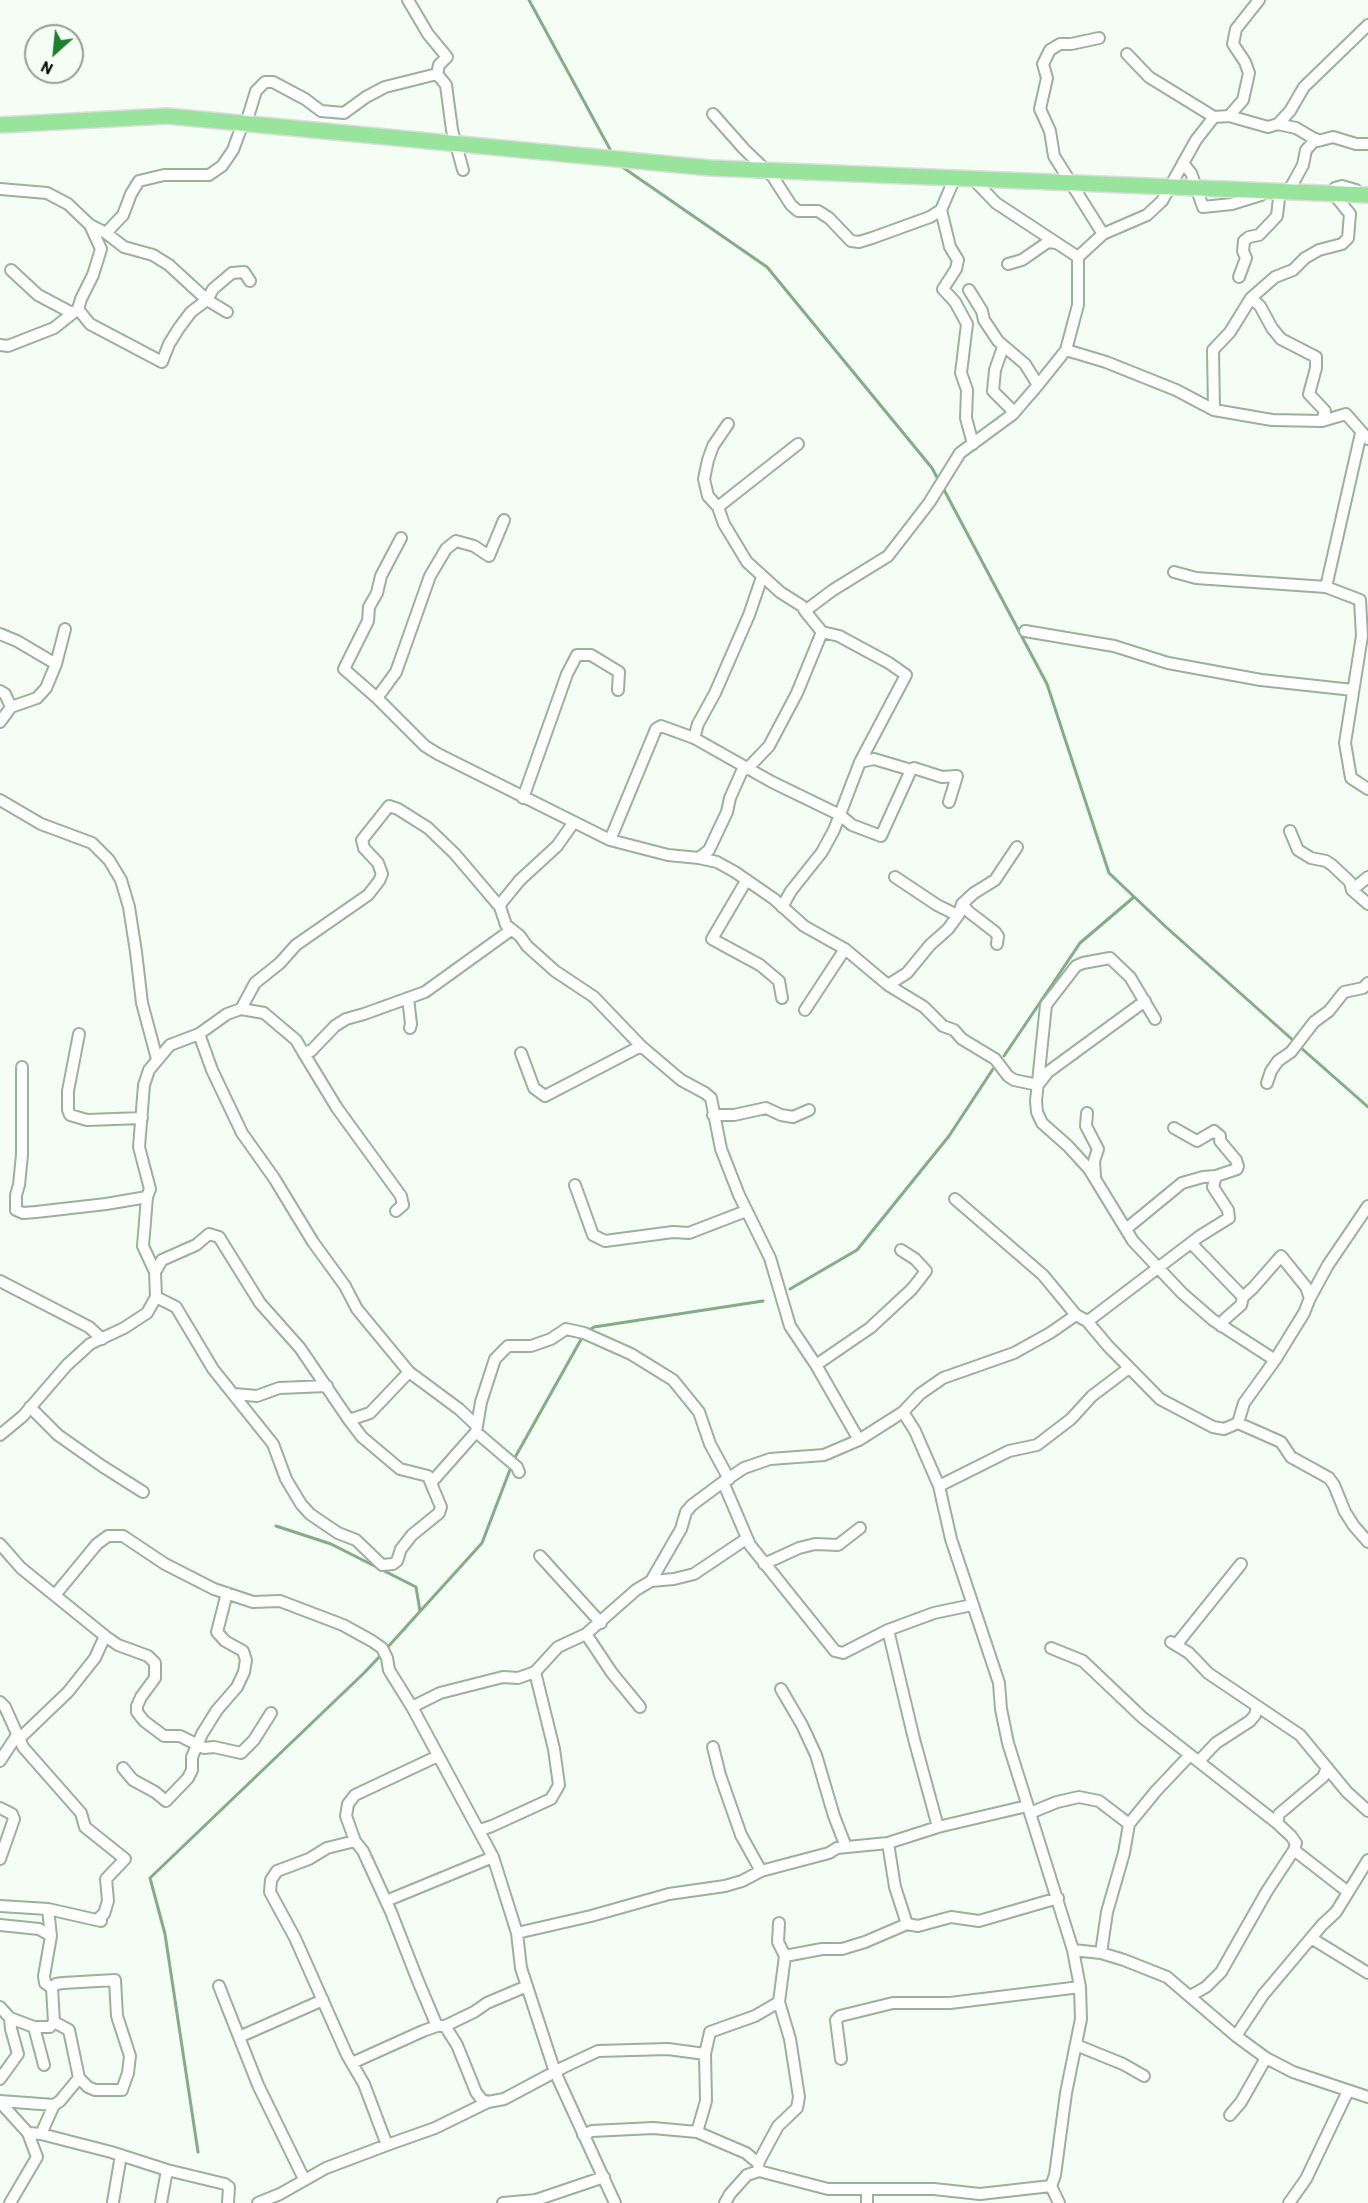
<!DOCTYPE html>
<html>
<head>
<meta charset="utf-8">
<style>
	body { margin:0 }
	#map { position:relative; width:1368px; height:2203px; overflow:hidden; background:#f4fef4; font-family:Barlow,sans-serif }
	canvas { display:block }
	.north { position:absolute; left:24px; top:24px; width:60px; height:60px; box-sizing:border-box; background:#f4fef4; border:2px solid #959e95; border-radius:50%; rotate:207deg; font-size:16px; font-weight:700; line-height:24px; text-align:center; color:#060e07 }
	.north::after { content:''; display:block; margin:auto; width:21px; height:27px; background:#1f7e30; clip-path:polygon(50% 0,100% 100%,50% 72%,0 100%) }
</style>
</head>
<body>
<div id="map">
<canvas width="1368" height="2203"></canvas>
<div class="north">N</div>
</div>
<script>
const g = document.querySelector('canvas').getContext('2d');
g.lineJoin = 'round';
const poly = rows => new Path2D(rows.map(r => 'M' + r).join(''));
function stroke(path, color, width, dash) { g.strokeStyle = color; g.lineWidth = width; g.lineCap = dash ? 'butt' : 'round'; g.setLineDash(dash || []); g.stroke(path); }
const stream = poly([
	[529,0,612,153],
	[618,164,767,267,932,468,939,481],
	[942,486,1047,684,1109,873,1166,927,1295,1042],
	[1300,1047,1368,1107],
	[1004,1056,1080,943,1134,897],
	[790,1289,857,1250,949,1136,993,1069],
	[588,1331,594,1327,763,1301],
	[513,1461,583,1336],
	[276,1526,331,1544,416,1587,420,1611],
	[386,1649,482,1543,511,1467],
	[198,2152,165,1934,150,1878,364,1673,382,1654]
]);
const minor = poly([
	[1368,25,1304,87,1290,111,1278,124,1296,128,1318,141,1333,137,1356,144,1368,144],
	[1099,38,1071,44,1060,44,1050,50,1043,64,1047,78,1040,109,1050,131,1054,156,1103,234],
	[1127,54,1149,77,1214,117],
	[437,74,446,85,452,130,463,170],
	[713,114,744,149,773,177,791,205,798,211,818,211,829,218,851,241,859,242,872,238,930,217,941,210,953,182,961,177,973,179,996,203,1078,257],
	[1229,116,1243,100,1249,73,1245,62,1233,44,1236,29,1259,0],
	[1183,163,1191,173,1203,207,1232,204,1261,195],
	[0,189,47,193,68,204,90,225,106,233,123,215,131,194,139,181,164,175,209,175,222,166,233,150,240,131,248,117,256,91,265,82,273,82,305,99,321,111,344,113,366,97,385,87,437,74,439,65,447,57,428,34,408,0],
	[1283,193,1287,191,1292,185,1303,165,1306,150,1316,139],
	[941,210,950,247,958,260,956,269,943,289,955,302,967,324,961,373,967,390,966,418,973,444],
	[90,225,101,249,93,275,81,299,78,309,90,324,162,362,169,344,179,328,191,312,207,300,169,265,153,255,124,247,106,233],
	[1008,264,1022,260,1048,242,1056,243],
	[11,270,38,295,72,313],
	[1239,277,1246,258,1243,251,1244,241,1249,237,1259,235,1277,216,1279,198,1277,195],
	[969,290,982,311,984,320,998,341,1025,364,1038,385],
	[1251,298,1275,277,1293,270,1305,258,1319,250,1342,244,1348,238,1350,214,1333,193,1335,188,1342,186,1356,190],
	[227,312,207,300,213,289,232,273,244,272,250,281],
	[0,345,8,346,54,328,78,309],
	[1003,347,995,370,993,391,1010,408,1013,414],
	[1066,350,1106,362,1176,390,1214,410,1272,420,1322,421,1346,414,1368,439],
	[1214,410,1213,350,1230,332,1251,298,1260,306,1272,328,1281,339,1316,357,1316,368,1309,394,1325,411,1322,421],
	[728,424,713,446,708,460,704,479,708,496,718,507,724,524,747,562,780,592,802,606,805,611,833,590,888,556,929,503,960,453,1013,414,1038,385,1066,350,1078,305,1078,257,1103,234,1147,215,1162,201,1196,140,1214,117,1229,116,1268,127,1278,124],
	[1361,433,1326,587,1360,600,1362,636,1345,743,1351,778,1368,789],
	[718,507,798,444],
	[504,520,489,556,474,546,456,541,446,549,430,576,396,672,377,698,425,746,438,754,610,840,668,855,699,858,717,862,735,872,774,899,804,926,845,949,888,985,924,1007,943,1026,954,1030,962,1039,995,1059,1008,1076,1014,1080,1038,1085],
	[1174,572,1196,578,1326,587],
	[1025,631,1114,646,1168,663,1261,680,1353,690],
	[0,634,17,641,56,664],
	[0,691,5,694,11,707],
	[377,698,344,669,368,621,369,607,377,593,381,576,401,538],
	[0,722,11,707,37,698,46,688,56,664,65,629],
	[694,738,698,724,715,693,749,615,762,577],
	[911,770,914,768,942,777,957,776,949,802],
	[523,798,567,674,577,655,591,655,619,672,618,690],
	[0,800,41,824,92,843,109,860,121,880,129,907,136,952,142,1003,157,1059],
	[574,822,557,846,520,880,502,902,500,907,506,925,520,936,527,946,555,971,594,997,641,1046,681,1080,705,1093,711,1098,721,1149,739,1195,770,1258,790,1326,816,1365,859,1440],
	[1290,831,1298,850,1311,858,1326,861,1332,865,1350,882,1352,890,1368,904],
	[610,840,656,729,661,726,694,738,772,782,840,815,852,825,881,836,911,770,874,759,860,762],
	[699,858,709,850,727,812,730,798,742,771,748,768,769,746,797,693,822,632,805,611],
	[895,877,937,905,953,913,959,914],
	[746,881,712,939,760,965,779,981,782,998],
	[1352,890,1368,877],
	[962,904,969,912,995,932,998,936,997,944],
	[782,907,791,891,822,852,834,830,860,762,906,675,889,663,839,636,822,632],
	[888,985,907,973,930,945,948,929,959,914,962,904,974,893,995,880,1017,847],
	[408,998,411,1024,410,1028],
	[241,1009,255,983,280,963,296,945,368,895,379,881,382,874,378,863,364,848,362,840,389,806,398,809,428,828,455,854,500,907],
	[805,1010,845,949],
	[1155,1019,1130,977,1110,958,1083,963,1076,966,1046,1005,1036,1101,1037,1112,1042,1123,1068,1146,1089,1169,1133,1241,1182,1293,1213,1320,1275,1360],
	[79,1034,68,1091,68,1110,70,1115,87,1120,142,1118],
	[199,1034,212,1070,242,1133,274,1178,313,1242,345,1286,357,1309,409,1372,459,1409,476,1425],
	[303,1052,337,1108,401,1196,403,1205,396,1211],
	[521,1053,534,1088,545,1096,641,1046],
	[22,1067,22,1155,19,1185,16,1195,16,1210,23,1213,36,1212,106,1204,147,1197,150,1189,139,1147,144,1085,149,1070,170,1045,199,1034,227,1014,241,1009,264,1013,296,1040,303,1052,311,1051,335,1026,346,1019,364,1014,425,992,511,930],
	[1267,1083,1271,1071,1278,1061,1291,1052,1314,1022,1329,1011,1344,992,1363,988,1368,983],
	[1038,1085,1048,1072,1145,1001],
	[1087,1113,1086,1126,1098,1149,1094,1161,1095,1177],
	[713,1115,734,1115,766,1108,781,1115,793,1117,809,1110],
	[575,1185,593,1235,605,1241,673,1232,689,1233,746,1211],
	[955,1199,1043,1275,1076,1315],
	[1126,1229,1182,1183,1203,1177,1216,1176,1237,1169,1238,1166,1236,1160,1220,1141,1220,1136,1214,1131,1197,1141,1174,1128],
	[1191,1243,1243,1297,1253,1288,1281,1256,1306,1287,1310,1298,1304,1313,1275,1360,1244,1403,1238,1423],
	[155,1272,162,1260,196,1245,209,1234,219,1237,260,1303,300,1348,349,1420,370,1413,409,1372],
	[0,1281,89,1327,102,1339],
	[156,1297,176,1307,213,1369,273,1444,286,1479,301,1504,310,1514,338,1533,356,1540,382,1565,393,1564,397,1561,401,1549,412,1535,439,1513,441,1507,428,1476,400,1469,362,1437,349,1420],
	[1310,1298,1328,1265,1368,1206],
	[1087,1321,1108,1346,1160,1399,1213,1427,1224,1429,1238,1423,1281,1442,1291,1457,1329,1478,1334,1485,1345,1512,1354,1526,1368,1542],
	[1221,1326,1224,1320,1241,1305,1243,1297],
	[816,1365,870,1328,912,1289,926,1271,915,1259,901,1250],
	[234,1394,257,1396,279,1388,327,1386],
	[30,1407,58,1435,102,1466,143,1492],
	[903,1412,915,1431,939,1486,951,1539,999,1683,1001,1709,1008,1743,1073,1950,1080,1987,1081,2019,1066,2093,1055,2175,1051,2186,1059,2203],
	[0,1435,23,1416,67,1365,90,1344,124,1328,147,1313,156,1297,155,1272,143,1246,147,1197],
	[519,1472,517,1467,476,1432,481,1402,495,1359,508,1346,531,1346,551,1339,566,1329,584,1333,631,1354,673,1380,699,1412,710,1444,729,1479],
	[723,1482,750,1545,835,1651,843,1653,888,1630],
	[431,1483,476,1432],
	[939,1486,1009,1451,1037,1445,1071,1419,1092,1396,1129,1368],
	[0,1544,21,1568,105,1636,118,1645,148,1656,155,1663,155,1678,141,1697,137,1706,137,1712,144,1721,164,1736,180,1736,204,1748,214,1747,241,1753,254,1740,271,1713],
	[540,1556,601,1623],
	[764,1564,799,1548,815,1544,838,1545,860,1528],
	[651,1581,674,1579,694,1574,746,1539],
	[55,1595,97,1544,108,1536,123,1536,165,1564,214,1589,253,1602,280,1601,343,1625,372,1641,382,1648,387,1658,389,1670,412,1707,440,1693,503,1677,518,1678,535,1672,558,1647,586,1634,636,1590,651,1581,681,1529,686,1512,692,1505,723,1482,744,1468,770,1459,824,1455,859,1440,903,1412,920,1394,943,1378,1014,1353,1050,1333,1076,1315,1087,1321,1092,1318,1200,1236,1229,1218,1228,1210,1213,1187,1216,1176],
	[586,1634,612,1673,640,1707],
	[1171,1642,1189,1653,1208,1673,1300,1735,1347,1792,1368,1811],
	[1176,1645,1241,1564],
	[1051,1648,1083,1661,1143,1718,1277,1823,1291,1836,1296,1843,1294,1850,1267,1891,1221,1972,1206,1987,1190,1996],
	[781,1689,802,1725,816,1755,834,1816,846,1847],
	[0,1702,5,1707,23,1747,81,1813,85,1827,125,1859,106,1879,108,1901,104,1914,101,1916,101,1921,48,1909,0,1906],
	[412,1707,493,1857,517,1933,521,1968,555,2072,615,2203],
	[20,1738,68,1692,95,1658,105,1636],
	[0,1761,17,1735],
	[1199,1761,1216,1743,1250,1721,1255,1715,1257,1707],
	[123,1768,133,1780,155,1792,166,1801,188,1778,192,1770,192,1757,202,1734,217,1710,237,1687,244,1672,246,1660,243,1651,225,1641,217,1632,227,1593],
	[0,1808,12,1814,14,1819,0,1859],
	[1030,1813,1057,1802,1079,1797,1099,1801,1129,1824],
	[1277,1823,1279,1814,1323,1777,1327,1768],
	[938,1827,914,1739,888,1630,934,1613,972,1605],
	[480,1830,492,1826,551,1799,559,1785,554,1749,535,1672],
	[355,1841,346,1816,348,1804,355,1795,438,1756],
	[888,1843,895,1887,907,1924],
	[1294,1850,1348,1892],
	[761,1871,829,1853,837,1848,888,1843,938,1827,1027,1806],
	[386,1901,493,1857],
	[0,1925,39,1929,51,1936],
	[517,1933,591,1916,669,1894,725,1886,742,1881,761,1871,741,1835,720,1775,713,1747],
	[1311,1938,1368,1973],
	[1073,1950,1101,1953,1124,1960,1167,1977,1236,2036,1266,2058,1293,2072,1368,2097],
	[1101,1953,1107,1912,1124,1853,1129,1824,1156,1791,1190,1755],
	[785,1956,822,1949,842,1949,865,1942,907,1924,918,1926,951,1917,979,1921,1058,1898],
	[219,1986,239,2037],
	[52,1988,56,1984,63,1983,115,1980,117,2016,130,2056,128,2073,122,2090,95,2090,88,2087,79,2078,69,2030,54,2022],
	[0,2007,10,2018,34,2027,50,2027,54,2022,52,1988,45,1983,44,1976,51,1936,48,1909],
	[437,2026,418,1981,391,1912,363,1851,355,1841,327,1848,309,1859,277,1871,271,1880,270,1892,295,1938,347,2055,364,2084,387,2145,435,2128,488,2102,504,2099,564,2067,598,2051,668,2049,705,2054],
	[445,2026,457,2045,476,2092,482,2100,488,2102],
	[34,2027,44,2065],
	[1236,2036,1263,1995,1322,1925,1336,1912,1368,1860],
	[1076,2045,1123,2064,1144,2076],
	[841,2059,836,2020,840,2016,893,2003,950,2003,1080,1987],
	[352,2063,423,2031,437,2026,445,2026,474,2012,487,2003,527,1986],
	[0,2079,18,2054,11,2029,10,2018],
	[0,2101,54,2105,60,2101,79,2078],
	[0,2102,28,2133,41,2134,54,2105],
	[1230,2115,1241,2102,1266,2058],
	[697,2132,706,2101,705,2054,710,2032,755,2016,779,2002],
	[41,2134,111,2152,167,2170,225,2184,229,2187,228,2203],
	[583,2135,592,2131,653,2128,697,2132,746,2153,758,2163],
	[759,2171,758,2163,778,2126,797,2108,799,2097,790,2039,779,2002,785,1956,778,1942,779,1923],
	[304,2179,258,2085,239,2037,323,2000],
	[867,2189,867,2203],
	[113,2202,121,2155],
	[10,2203,37,2157,28,2133],
	[161,2203,167,2170],
	[258,2203,280,2194,326,2168,387,2145],
	[503,2203,536,2200,604,2177],
	[725,2203,730,2194,747,2175,759,2171,828,2189,934,2189,980,2194,1051,2186],
	[1289,2203,1306,2179,1348,2091]
]);
const highway = poly([
	[0,125,167,116,711,168,1368,195]
]);
stroke(stream, '#84ac86', 3);
stroke(minor, '#9ab19b', 14);
stroke(highway, '#dcdddc', 18);
stroke(minor, '#fff', 10);
stroke(highway, '#99e49d', 15);
</script>
</body>
</html>
